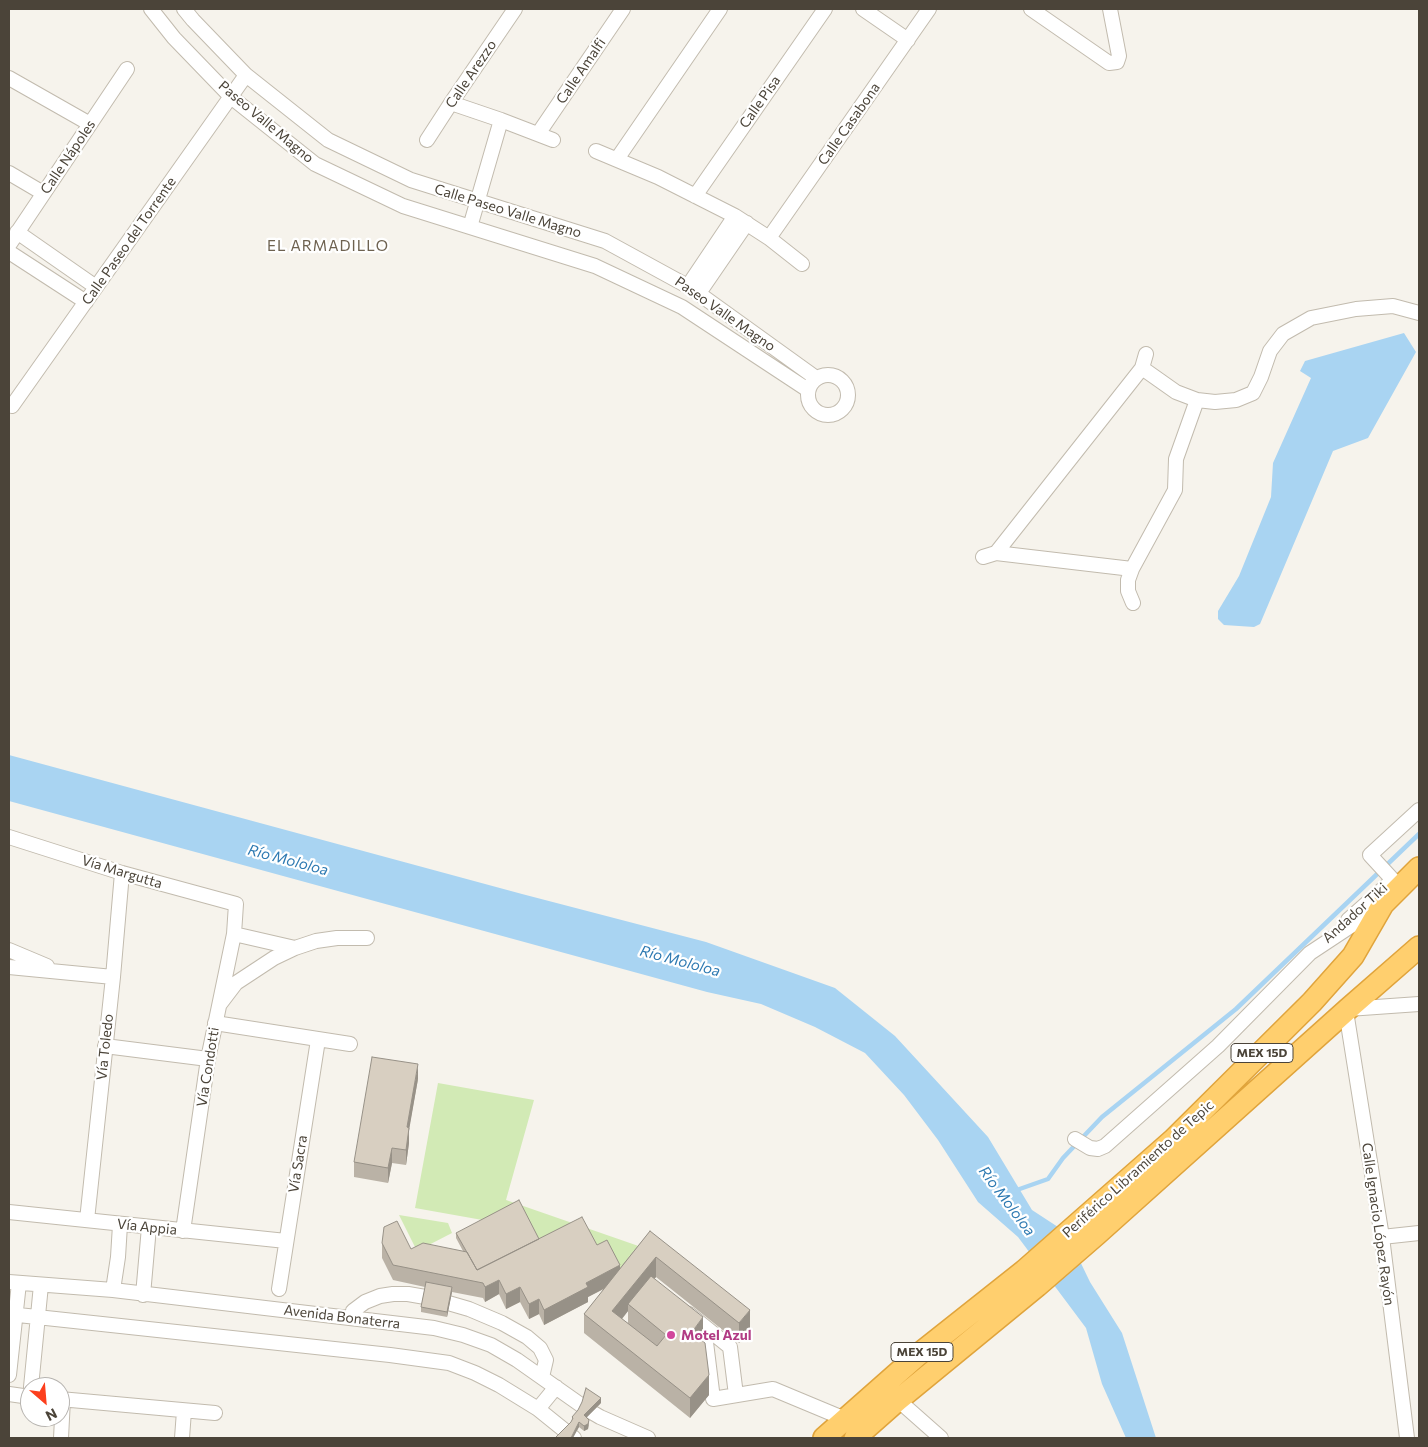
<!DOCTYPE html>
<html>
<head>
<meta charset="utf-8">
<style>
	body { margin:0 }
	#map { position:relative; width:1428px; height:1447px; overflow:hidden; background:#f6f3ec; font-family:Commissioner,sans-serif }
	canvas { display:block }
	.frame { position:absolute; inset:0; border:10px solid #4b4439; pointer-events:none }
	.north { position:absolute; left:20px; top:1377px; width:50px; height:50px; box-sizing:border-box; background:#fff; border:1px solid #b7b4b0; border-radius:50%; rotate:153deg; font-size:14px; font-weight:700; line-height:20px; text-align:center; color:#4b4439 }
	.north::after { content:''; display:block; margin:auto; width:18px; height:22px; background:#fc3f1d; clip-path:polygon(50% 0,100% 100%,50% 72%,0 100%) }
</style>
</head>
<body>
<div id="map">
<canvas width="1428" height="1447"></canvas>
<div class="frame"></div>
<div class="north">N</div>
</div>
<script>
const g = document.querySelector('canvas').getContext('2d');
g.lineJoin = 'round';
function paint(path, color) { g.fillStyle = color; g.fill(path, 'evenodd'); }
const poly = rows => new Path2D(rows.map(r => 'M' + r).join(''));
function stroke(path, color, width, dash) { g.strokeStyle = color; g.lineWidth = width; g.lineCap = dash ? 'butt' : 'round'; g.setLineDash(dash || []); g.stroke(path); }
function write(font, color, halo, rows, align = 'center') {
  g.font = font + ' Commissioner,sans-serif'; g.lineWidth = 4.5; g.setLineDash([]); g.textBaseline = 'middle'; g.strokeStyle = halo; g.fillStyle = color; for (const [text, x, y, turn = 0] of rows) {
    g.save(); g.translate(x, y); g.rotate((+turn || 0) * Math.PI / 180); g.textAlign = isNaN(turn) ? turn : align; if (halo) g.strokeText(text, 0, 0); g.fillText(text, 0, 0); g.restore();
  }
}
const green = poly([
	[438,1083,534,1100,506,1200,650,1250,624,1282,543,1251,488,1221,415,1208],
	[399,1215,448,1223,452,1233,417,1251]
]);
const water = poly([
	[1404,333,1416,352,1368,438,1333,451,1260,624,1254,627,1224,625,1218,619,1218,611,1239,576,1271,497,1273,463,1311,378,1300,371,1305,361],
	[9,755,522,894,706,942,835,988,895,1036,988,1137,1032,1210,1058,1227,1076,1253,1090,1282,1122,1333,1156,1438,1126,1438,1102,1384,1086,1328,1018,1237,978,1202,938,1140,904,1095,865,1053,815,1027,761,1004,707,992,9,801]
]);
const stream = poly([
	[1014,1191,1048,1179,1063,1158,1102,1117,1236,1009,1419,834]
]);
const minor = poly([
	[151,9,174,38,231,97,315,164,403,206,595,266,682,307,808,390],
	[184,9,193,20,246,75,328,140,411,180,605,241,691,288,816,378],
	[863,9,908,40],
	[1031,9,1109,63,1117,62,1119,56,1110,9],
	[9,78,90,124],
	[451,103,501,120,553,140],
	[538,134,623,9],
	[427,140,451,103,515,9],
	[596,151,658,177,735,216,769,238,802,264],
	[617,159,720,9],
	[9,173,43,193],
	[695,196,825,9],
	[470,227,501,120],
	[17,232,96,287],
	[769,238,929,9],
	[9,245,127,69],
	[9,252,86,302],
	[688,286,735,216],
	[699,293,747,223],
	[1142,368,1176,392,1197,400,1215,402,1236,400,1253,393,1261,377,1270,351,1283,334,1311,318,1356,309,1393,306,1419,313],
	'808 395a20 20 0 1 1 40 0a20 20 0 1 1-40 0Z',
	[12,406,246,75],
	[996,553,1132,569],
	[983,557,996,553,1142,368,1146,354],
	[1133,603,1128,591,1128,580,1132,569,1175,490,1176,459,1197,400],
	[9,837,122,873,236,904,234,934,208,1059,183,1231],
	[1348,920,1393,880,1370,855,1419,810],
	[234,934,295,948],
	[9,950,47,966],
	[9,967,113,977],
	[220,1004,236,983,274,958,295,948,316,941,337,938,367,938],
	[1348,1009,1419,1004],
	[1346,1011,1382,1237,1407,1438],
	[215,1023,350,1044],
	[105,1046,208,1059],
	[1075,1139,1090,1148,1098,1149,1105,1146,1218,1046,1310,953,1378,908],
	[9,1212,286,1241],
	[87,1220,113,977,122,873],
	[1382,1237,1419,1233],
	[9,1282,113,1290,434,1328,463,1335,491,1345,517,1360,588,1410,600,1417,648,1438],
	[279,1289,318,1040],
	[113,1290,118,1257,120,1225],
	[143,1295,149,1227],
	[353,1311,365,1302,380,1296,393,1294,408,1294,431,1298,469,1309,502,1323,527,1337,540,1348,546,1360,542,1377],
	[9,1314,390,1355,449,1363,475,1373,499,1385,538,1409,574,1438],
	[689,1314,730,1347,736,1395],
	[704,1326,713,1399,773,1389,845,1419],
	[9,1375,19,1283],
	[31,1387,41,1285],
	[9,1394,30,1397],
	[60,1399,215,1413],
	[898,1400,941,1438],
	[538,1409,556,1387],
	[61,1438,63,1399],
	[182,1438,184,1411]
]);
const highway = poly([
	[824,1438,918,1355,1024,1271,1173,1140,1312,1002,1353,956,1383,904,1419,868],
	[855,1438,898,1400,1037,1286,1097,1234,1348,1009,1419,947]
]);
const wall = poly([
	[418,1079,409,1128,409,1143,406,1165,392,1163,388,1183,354,1177,354,1162],
	[650,1231,750,1330,739,1343,656,1277,654,1279,703,1337,701,1340,709,1395,690,1418,584,1333,584,1314,604,1289,588,1297,588,1302,544,1325,539,1314,529,1319,520,1302,506,1309,499,1294,485,1302,483,1298,452,1292,447,1317,421,1312,421,1307,425,1287,393,1280,382,1258,382,1243,411,1249,463,1251,456,1238,456,1233,539,1239,597,1245,620,1268],
	[628,1311,628,1323,622,1319],
	[601,1403,587,1417,589,1425,588,1429,584,1431,579,1427,577,1430,572,1421,572,1417]
]);
const shadedWall = poly([
	[418,1064,418,1079,407,1142,407,1127],
	[409,1128,409,1143,406,1165,406,1150],
	[392,1148,392,1163,388,1183,388,1168],
	[656,1257,656,1277,631,1307,628,1304,628,1311,612,1331,612,1311],
	[620,1265,620,1280,588,1297,588,1302,544,1325,544,1310,586,1283],
	[499,1280,499,1294,485,1302,485,1287],
	[452,1287,452,1292,447,1317,447,1312],
	[520,1287,520,1302,506,1309,506,1294],
	[539,1299,539,1314,529,1319,529,1304],
	[750,1310,750,1330,739,1343,739,1323],
	[703,1317,703,1337,692,1352,692,1332],
	[709,1375,709,1395,690,1418,690,1398],
	[601,1398,601,1403,584,1420,584,1415],
	[589,1420,588,1429,584,1431,584,1426],
	[579,1422,579,1427,573,1438,571,1438]
]);
const building = poly([
	[372,1057,418,1064,407,1127,409,1128,406,1150,392,1148,388,1168,354,1162,372,1057],
	[519,1200,539,1239,477,1270,456,1233,519,1200],
	[582,1217,597,1245,607,1240,620,1265,586,1283,588,1287,544,1310,539,1299,529,1304,520,1287,506,1294,499,1280,485,1287,483,1283,393,1265,382,1243,384,1227,397,1221,411,1249,423,1243,467,1252,477,1270,582,1217],
	[650,1231,750,1310,739,1323,656,1257,612,1311,657,1346,666,1335,628,1304,651,1276,703,1317,692,1332,705,1343,709,1375,690,1398,584,1314,650,1231],
	[426,1282,452,1287,447,1312,421,1307,426,1282],
	[586,1388,601,1398,584,1415,589,1420,588,1424,584,1426,579,1422,571,1438,555,1438,571,1422,573,1418,572,1417,578,1410,582,1402,586,1388]
]);
const markers = [
	[671,1335,5,"#d1479c"]
];
const shields = [
	[1262,1053,62],
	[922,1352,62]
];
const shieldNames = [
	["MEX 15D",1262,1053],
	["MEX 15D",922,1352]
];
const streetNames = [
	["Calle Amalfi",581,71,-56],
	["Calle Arezzo",471,74,-56],
	["Calle Pisa",760,102,-55],
	["Paseo Valle Magno",266,122,40],
	["Calle Casabona",849,124,-55],
	["Calle Nápoles",68,157,-56],
	["Calle Paseo Valle Magno",508,211,17],
	["Calle Paseo del Torrente",129,241,-55],
	["Paseo Valle Magno",725,314,35],
	["Vía Margutta",122,872,17],
	["Andador Tiki",1355,913,-42],
	["Vía Toledo",105,1047,-84],
	["Vía Condotti",208,1067,-81],
	["Vía Sacra",298,1164,-81],
	["Periférico Libramiento de Tepic",1138,1169,-42],
	["Calle Ignacio López Rayón",1378,1224,82],
	["Vía Appia",147,1227,6],
	["Avenida Bonaterra",342,1317,7]
];
const hotelNames = [
	["Motel Azul",681,1335]
];
const neighbourhoodNames = [
	["EL ARMADILLO",328,246]
];
const waterNames = [
	["Río Mololoa",288,860,15],
	["Río Mololoa",680,961,15],
	["Río Mololoa",1007,1201,53]
];
paint(green, '#d2eab5');
paint(water, '#a9d4f2');
stroke(stream, '#a9d4f2', 4.5);
stroke(minor, '#c2bbae', 16);
stroke(highway, '#e0a43c', 24);
stroke(minor, '#fff', 14);
stroke(highway, '#ffcf6e', 21);
paint(wall, '#bab2a6');
paint(shadedWall, '#979187');
paint(building, '#d8cfc1');
stroke(building, '#979187', 1);
for (const [x, y, r, color] of markers) { const dot = new Path2D(); dot.arc(x, y, r, 0, 2 * Math.PI); g.fillStyle = color; g.fill(dot); stroke(dot, '#fff', 2); }
for (const [x, y, w] of shields) { const box = new Path2D(); box.roundRect(x - w / 2, y - 9.5, w, 19, 4); g.fillStyle = '#fff'; g.fill(box); stroke(box, '#4b4439', 1); }
write('bold 12px', '#4b4439', null, shieldNames);
write('14px', '#4b4439', '#fff', streetNames);
write('bold 14px', '#b23c85', '#fff', hotelNames, 'left');
g.letterSpacing = '1px';
write('15px', '#6e6250', '#fff', neighbourhoodNames);
g.letterSpacing = '0px';
write('italic 15px', '#2e7ab2', '#fff', waterNames);
</script>
</body>
</html>
